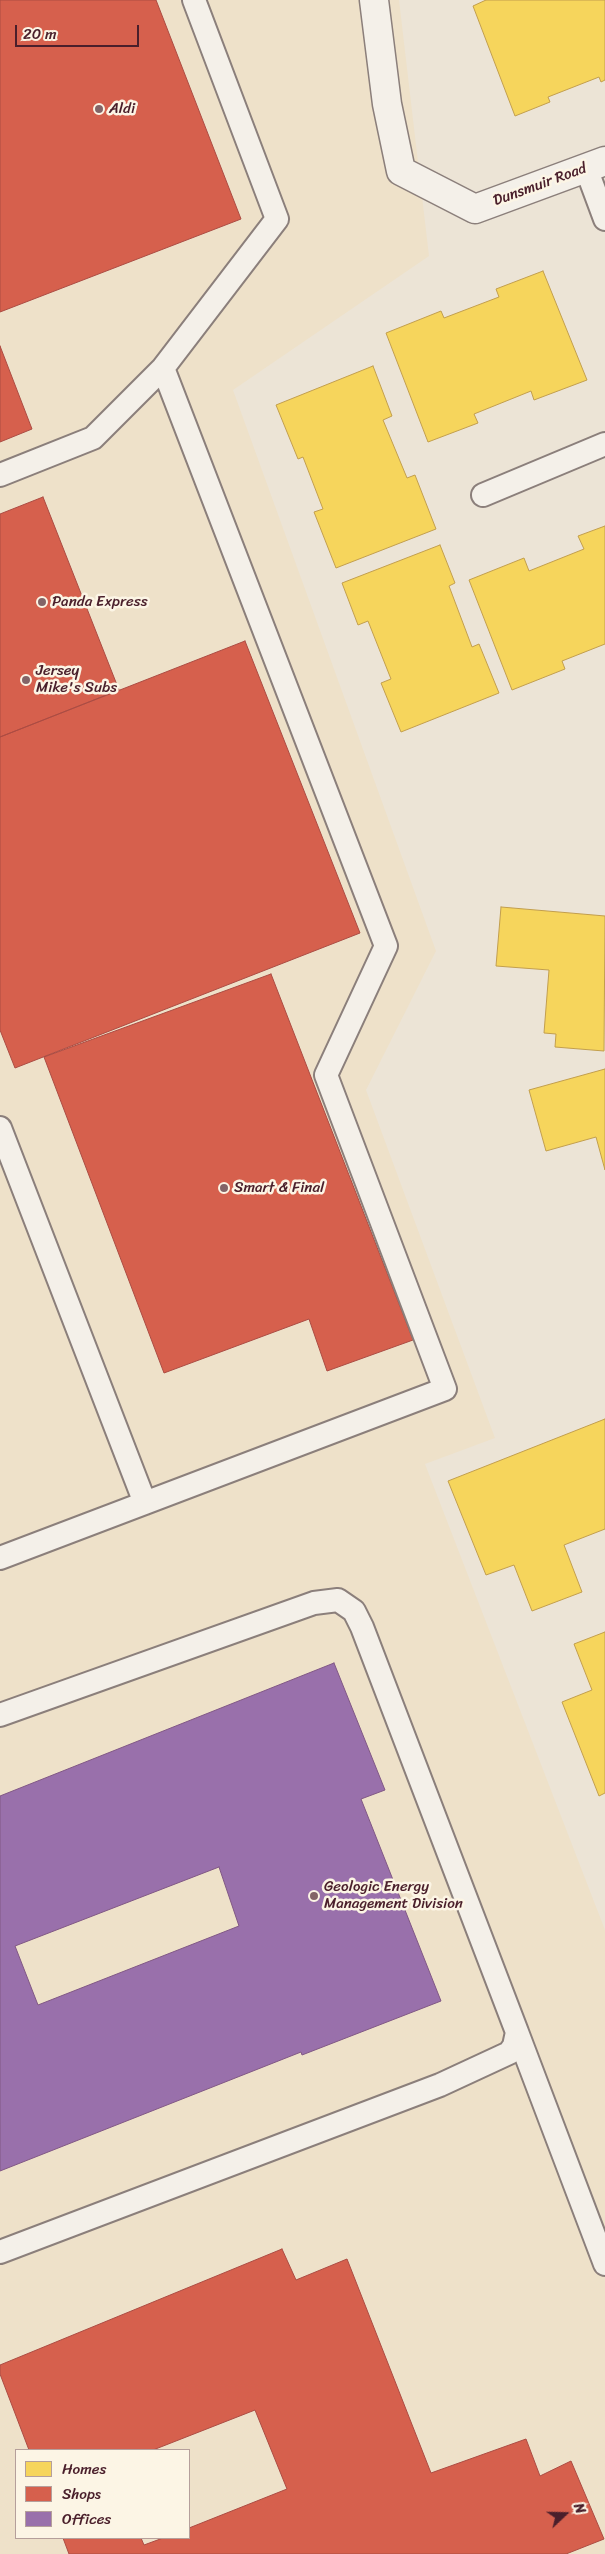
<!DOCTYPE html>
<html>
<head>
<meta charset="utf-8">
<style>
	body { margin:0 }
	#map { position:relative; width:605px; height:2554px; overflow:hidden; background:#ece4d6; font-family:Sriracha,sans-serif }
	canvas { display:block }
	.legend { position:absolute; left:15px; top:2449px; width:175px; height:90px; box-sizing:border-box; background:#fcf5e5; border:1px solid #b59f9b; margin:0; padding:6px 9px; list-style:none; font-size:15px; color:#4a1f2b }
	.legend li { display:flex; align-items:center; gap:10px; height:25px }
	.legend b { width:25px; border:1px solid #b59f9b }
	.north { position:absolute; left:540px; top:2489px; width:50px; height:50px; -webkit-text-stroke:4px #fcf5e5; paint-order:stroke; rotate:69deg; font-size:14px; font-weight:700; line-height:20px; text-align:center; color:#4a1f2b }
	.north::after { content:''; display:block; margin:auto; width:18px; height:22px; background:#4a1f2b; clip-path:polygon(50% 0,100% 100%,50% 72%,0 100%) }
	.scale { position:absolute; left:15px; top:25px; width:124px; height:22px; box-sizing:border-box; border:2px solid #4a1f2b; border-top:0; padding-left:6px; font-size:15px; line-height:18px; white-space:nowrap; color:#4a1f2b; -webkit-text-stroke:4px #fcf5e5; paint-order:stroke }
</style>
</head>
<body>
<div id="map">
<canvas width="605" height="2554"></canvas>
<ul class="legend">
<li><b style="height:14px;background:#f6d55c"></b>Homes</li>
<li><b style="height:14px;background:#d6604d"></b>Shops</li>
<li><b style="height:14px;background:#9970ab"></b>Offices</li>
</ul>
<div class="north">N</div>
<div class="scale">20 m</div>
</div>
<script>
const g = document.querySelector('canvas').getContext('2d');
g.lineJoin = 'round';
function paint(path, color) { g.fillStyle = color; g.fill(path, 'evenodd'); }
const poly = rows => new Path2D(rows.map(r => 'M' + r).join(''));
function stroke(path, color, width, dash) { g.strokeStyle = color; g.lineWidth = width; g.lineCap = dash ? 'butt' : 'round'; g.setLineDash(dash || []); g.stroke(path); }
function write(font, color, halo, rows, align = 'center') {
  g.font = font + ' Sriracha,sans-serif'; g.lineWidth = 5; g.setLineDash([]); g.textBaseline = 'middle'; g.strokeStyle = halo; g.fillStyle = color; for (const [text, x, y, turn = 0] of rows) {
    g.save(); g.translate(x, y); g.rotate((+turn || 0) * Math.PI / 180); g.textAlign = isNaN(turn) ? turn : align; if (halo) g.strokeText(text, 0, 0); g.fillText(text, 0, 0); g.restore();
  }
}
const built = poly([
	[0,0,399,0,429,256,233,390,436,951,366,1090,495,1438,425,1464,605,1930,605,2554,0,2554],
	[16,2450,189,2450,189,2538,16,2538]
]);
const homes = poly([
	[486,0,605,0,605,80,601,82,599,77,548,97,550,102,515,116,473,6,486,0],
	[543,271,587,380,534,400,531,391,474,414,478,423,428,442,386,333,441,311,444,318,499,297,496,289,543,271],
	[373,366,392,416,383,420,407,478,415,475,436,529,336,568,314,512,323,509,303,457,298,459,276,405,373,366],
	[605,526,605,644,562,661,565,669,512,690,469,580,524,558,529,571,584,549,578,536,605,526],
	[440,545,455,583,449,586,472,647,479,644,499,693,401,732,381,683,391,679,368,621,358,625,342,583,440,545],
	[501,907,605,916,604,1051,555,1047,556,1034,544,1033,549,970,496,966,501,907],
	[605,1069,605,1170,596,1137,546,1151,529,1090,605,1069],
	[605,1419,605,1529,564,1545,582,1592,532,1611,514,1565,486,1575,448,1481,605,1419],
	[605,1632,605,1793,599,1796,562,1702,592,1690,574,1644,605,1632]
]);
const shops = poly([
	[0,0,156,0,241,219,0,312,0,0],
	[0,346,32,429,0,442,0,346],
	[43,497,119,690,0,737,0,514,43,497],
	[245,641,360,933,15,1068,0,1030,0,737,245,641],
	[271,974,413,1340,327,1371,309,1319,164,1373,44,1057,271,974],
	[282,2249,296,2280,347,2259,431,2473,526,2439,540,2476,571,2461,604,2539,566,2554,69,2554,63,2538,141,2538,144,2545,163,2538,189,2538,189,2528,287,2489,255,2410,153,2450,29,2450,0,2374,0,2365,282,2249]
]);
const offices = poly([
	[334,1663,385,1790,361,1799,441,2001,302,2055,301,2052,0,2171,0,1796,334,1663],
	[219,1867,239,1926,38,2005,15,1946,219,1867]
]);
const lane = poly([
	[586,168,605,219],
	[0,475,93,438,163,368,277,219,194,0],
	[483,495,605,444],
	[0,1128,145,1503],
	[0,1558,445,1389,326,1075,386,946,163,368],
	[0,1715,314,1603,338,1600,354,1611,362,1627,517,2032,514,2046,509,2053,440,2085,0,2252],
	[517,2032,605,2264]
]);
const street = poly([
	[374,0,387,104,401,171,475,209,605,161]
]);
const markers = [
	[99,109,5,"#836467"],
	[42,602,5,"#836467"],
	[26,680,5,"#836467"],
	[224,1188,5,"#836467"],
	[314,1896,5,"#836467"]
];
const poiNames = [
	["Aldi",109,109],
	["Panda Express",52,602],
	["Jersey",36,671],
	["Mike's Subs",36,688],
	["Smart & Final",234,1188],
	["Geologic Energy",324,1887],
	["Management Division",324,1904]
];
const streetNames = [
	["Dunsmuir Road",540,185,-20]
];
paint(built, '#eee1c9');
paint(homes, '#f6d55c');
stroke(homes, '#c29e4d', 1);
paint(shops, '#d6604d');
stroke(shops, '#ac4c43', 1);
paint(offices, '#9970ab');
stroke(offices, '#815885', 1);
stroke(lane, '#8b7f7b', 26);
stroke(street, '#8b7f7b', 31);
stroke(lane, '#f4f0e9', 22);
stroke(street, '#f4f0e9', 28);
for (const [x, y, r, color] of markers) { const dot = new Path2D(); dot.arc(x, y, r, 0, 2 * Math.PI); g.fillStyle = color; g.fill(dot); stroke(dot, '#fcf5e5', 2); }
write('15px', '#4a1f2b', '#fcf5e5', poiNames, 'left');
write('15px', '#4a1f2b', '#fcf5e5', streetNames);
</script>
</body>
</html>
